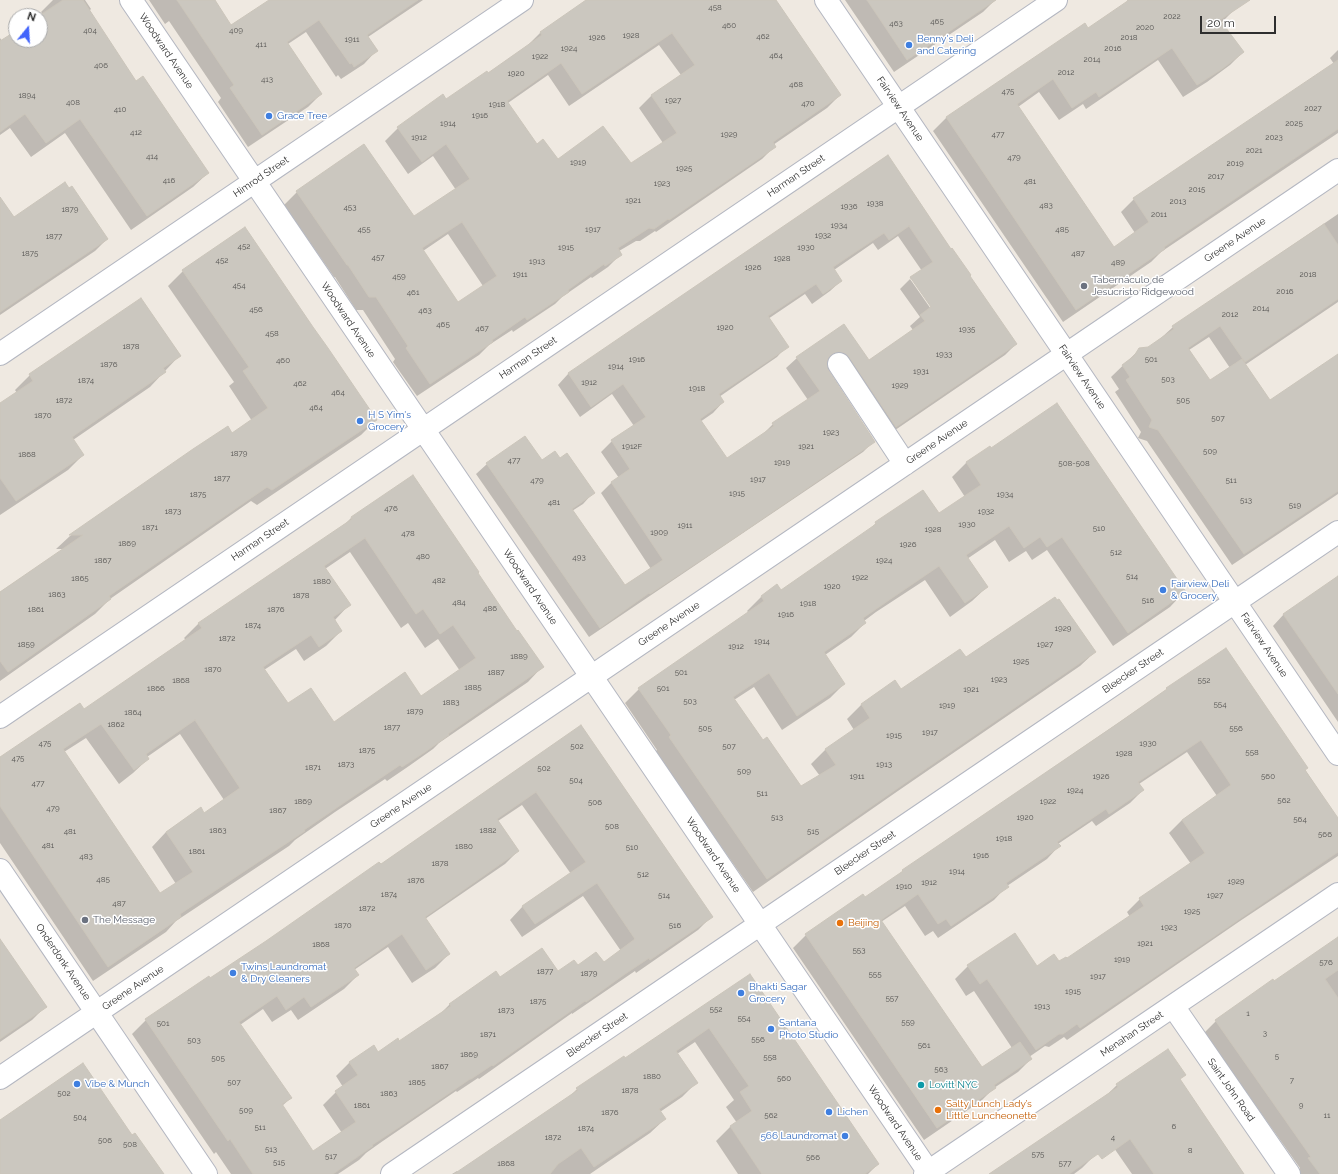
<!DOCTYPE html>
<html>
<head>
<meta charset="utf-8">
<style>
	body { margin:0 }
	#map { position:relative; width:1338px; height:1174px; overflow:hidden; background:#efe9e1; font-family:Raleway,sans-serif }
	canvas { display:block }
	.north { position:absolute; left:8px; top:8px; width:40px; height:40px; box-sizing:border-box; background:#fff; border:1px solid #ababab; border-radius:50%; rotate:18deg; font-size:11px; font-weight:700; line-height:16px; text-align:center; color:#2e2e2e }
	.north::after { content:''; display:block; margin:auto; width:14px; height:18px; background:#4264fb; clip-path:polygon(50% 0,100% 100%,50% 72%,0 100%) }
	.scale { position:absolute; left:1200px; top:16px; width:76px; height:18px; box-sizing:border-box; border:2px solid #2e2e2e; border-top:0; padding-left:5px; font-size:12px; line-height:14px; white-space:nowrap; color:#2e2e2e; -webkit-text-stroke:3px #fff; paint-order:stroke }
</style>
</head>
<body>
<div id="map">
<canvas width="1338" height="1174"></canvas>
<div class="north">N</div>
<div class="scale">20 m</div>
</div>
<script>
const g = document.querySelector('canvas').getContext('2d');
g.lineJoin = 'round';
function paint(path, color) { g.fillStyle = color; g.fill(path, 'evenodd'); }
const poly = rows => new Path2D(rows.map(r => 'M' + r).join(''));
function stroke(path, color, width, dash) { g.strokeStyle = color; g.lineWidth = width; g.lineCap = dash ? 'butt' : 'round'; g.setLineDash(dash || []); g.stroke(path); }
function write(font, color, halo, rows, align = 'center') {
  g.font = font + ' Raleway,sans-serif'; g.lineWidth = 3; g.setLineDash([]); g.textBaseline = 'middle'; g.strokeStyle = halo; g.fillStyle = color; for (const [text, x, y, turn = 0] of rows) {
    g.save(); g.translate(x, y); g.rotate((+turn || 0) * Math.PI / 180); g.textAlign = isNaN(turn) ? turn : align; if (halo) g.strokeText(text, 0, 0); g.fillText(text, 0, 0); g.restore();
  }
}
const shadow = poly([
	[53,0,85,0,91,9,89,11,136,82,208,173,193,187,131,230,65,133,31,157,10,128,0,135,0,38,2,41,16,32,16,40,40,40,40,16,43,14,41,12],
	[149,0,200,0,231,27,271,0,423,0,368,37,377,50,364,64,341,79,338,75,336,77,306,32,288,44,321,94,308,107,248,147,218,102,221,98,169,21,165,24],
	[587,0,775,0,840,95,827,108,773,145,774,147,762,159,656,232,655,231,640,241,636,241,619,251,621,254,608,267,592,278,591,277,562,297,555,304,513,332,512,330,489,345,479,355,417,396,393,362,395,359,363,310,356,310,335,277,334,277,284,205,297,192,364,146,414,218,456,190,433,156,408,174,385,141,398,128,446,100,487,74,527,46,540,33],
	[659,45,681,75,652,95,639,108,663,143,631,165,558,161,536,145,508,103,548,75,569,106],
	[448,234,483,286,458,303,423,251],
	[845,0,995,0,983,12,894,72],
	[1127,0,1239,0,1236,8,1221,23,1243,52,1230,65,1207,82,1183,97,1158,60,1086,109,1083,104,1059,120,1039,92,1018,107,1113,248,1135,233,1121,212,1134,199,1334,64,1330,58,1338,50,1338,133,1161,252,1151,262,1063,322,933,131,946,118,1088,29,1128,2],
	[887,156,1016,344,1005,355,885,437,833,363,826,362,828,371,874,441,863,452,589,637,476,474,487,464,542,461,593,493,583,504,572,511,624,586,651,569,601,493,612,482,619,478,601,452,612,441,634,426,612,394,580,417,558,385,568,374],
	[898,236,922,271,911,278,900,289,920,317,910,326,913,330,868,361,844,326,797,358,786,368,808,400,773,424,762,435,727,460,700,422,713,413,723,402,719,397,777,357,787,346,768,319,805,294,812,304,830,291,841,281,834,270,873,243,878,250],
	[910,279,912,279,935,311,933,312],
	[1338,214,1338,302,1245,365,1270,402,1338,355,1338,494,1232,565,1147,441,1138,438,1141,432,1115,392,1119,389,1111,377,1140,349,1148,348,1161,338,1173,327],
	[1209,337,1230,368,1210,382,1189,350],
	[0,227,107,239,95,251,0,315],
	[183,271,376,420,361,435,257,505,251,501,110,599,95,614,0,681,0,592,64,549,56,549,70,536,193,450,232,434,252,421,229,386,234,382,168,286],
	[141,299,180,355,150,387,73,440,83,455,68,470,0,515,0,404,17,393,15,390,30,375],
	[990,447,1184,592,1170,607,1113,646,1047,550,1032,560,1026,551,1009,562,995,540,967,559,987,587,972,601,950,617,925,580,876,612,864,621,865,623,851,637,825,655,844,684,830,698,782,730,754,687,734,700,763,742,801,788,820,776,811,764,826,749,854,730,847,719,861,705,901,691,966,659,1095,652,1080,666,895,793,753,892,655,752,657,750,625,703,639,689,749,613,747,611,761,597,777,586,781,591,868,531,876,523,939,515,965,497,952,477,966,463],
	[351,518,476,573,516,632,542,667,528,682,439,743,433,749,409,766,387,781,385,779,335,812,295,840,289,846,176,921,166,932,93,981,0,843,0,758,84,711,186,640,184,638,199,623,341,528],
	[350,552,401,628,408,623,425,648,438,639,460,671,421,697,334,723,288,705,264,670,296,649,304,661,326,646,341,631,335,620,349,605,325,569],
	[180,734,224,800,204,814,200,809,166,832,152,847,176,884,160,895,64,752,86,738,119,784,133,773,148,759,147,757],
	[1338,577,1338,722,1273,626,1284,614],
	[1226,649,1338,820,1338,856,1240,921,1067,1040,1064,1037,1049,1047,1045,1046,1029,1057,1031,1059,1018,1072,994,1088,981,1101,924,1140,793,948,806,935,865,898,897,876,903,871,939,846],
	[1187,752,1217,796,1182,820,1169,833,1191,864,1140,899,1127,912,1130,917,1067,960,1037,967,968,966,955,979,966,996,974,991,1012,1048,981,1069,881,922,905,906,925,936,933,931,938,938,994,900,1007,886,1047,859,1059,846,1058,844,1092,821,1096,826,1130,803,1143,790,1139,784],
	[581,726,711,917,698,930,636,973,635,971,572,1014,572,1013,479,1079,478,1078,457,1092,456,1091,380,1143,366,1153,359,1160,338,1174,231,1174,216,1152,214,1154,132,1034,146,1020,209,977,210,979,380,865],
	[522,805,571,874,523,906,510,920,522,937,583,896,621,951,603,963,578,966,558,972,500,979,450,1004,440,1014,399,1042,378,1053,373,1047,349,1063,336,1076,343,1087,336,1092,323,1105,342,1133,313,1153,282,1106,291,1098,240,1025,263,1009,272,1022,291,1010,298,1020,344,989,358,975,354,970,388,947,412,983,435,968,449,954,425,919,505,864,518,851,498,821],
	[1338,938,1338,1174,1300,1174,1298,1171,1300,1168,1204,1033,1216,1021,1273,981,1274,982],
	[0,940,46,1006,32,1020,0,1042],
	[750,975,878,1164,868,1174,738,1174,716,1141,730,1127,737,1123,726,1107,734,1100,695,1042,677,1054,697,1082,682,1097,660,1112,665,1119,650,1133,590,1174,452,1174,457,1171,458,1173,568,1098,577,1089,623,1058,625,1060],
	[1168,1050,1179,1080,1244,1174,1132,1174,1089,1112,1117,1085],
	[1095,1155,1082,1168,1074,1174,991,1174]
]);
const building = poly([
	[63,0,83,0,136,81,143,76,209,173,147,216,80,119,46,143,25,114,0,132,0,41,16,31,16,40,40,40,40,16,39,16,63,0],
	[177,0,215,0,231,25,269,0,418,0,367,35,378,51,354,67,352,63,350,64,319,20,287,42,322,94,262,135,230,88,234,85,177,0],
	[586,0,776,0,841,95,773,142,776,147,669,220,668,219,654,229,649,228,618,248,622,255,605,266,604,264,568,290,569,292,527,320,525,317,492,340,493,342,430,384,406,348,408,346,376,297,369,297,348,265,347,265,296,191,364,144,414,216,470,179,446,144,422,162,397,127,443,94,446,99,487,71,488,73,542,35,540,32,586,0],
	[672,33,695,65,651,95,677,133,631,163,603,126,558,159,543,139,537,144,507,101,561,63,582,94,672,33],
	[462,222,497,276,458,302,422,248,462,222],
	[867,0,996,0,907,60,867,0],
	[1129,0,1250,0,1220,20,1244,52,1222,69,1197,85,1172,48,1099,97,1096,92,1072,108,1053,79,1017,104,1114,247,1149,222,1133,198,1338,60,1338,129,1164,247,1165,249,1076,310,946,117,1085,23,1088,28,1129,0],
	[888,155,951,249,952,248,971,275,970,276,1017,344,896,427,849,357,844,353,839,352,832,354,828,358,827,364,829,371,875,442,733,539,650,594,649,593,600,628,486,463,525,436,542,460,555,451,560,458,567,453,595,493,572,509,625,585,663,560,611,482,630,469,611,440,646,417,623,384,591,407,568,373,888,155],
	[909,226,933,262,910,277,931,307,920,315,925,321,869,360,844,324,796,357,820,391,772,423,774,426,727,458,700,419,724,402,719,394,789,347,768,316,816,284,823,294,842,281,833,267,884,233,889,240,909,226],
	[65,182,69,188,72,186,108,239,0,312,0,197,14,217,65,182],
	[1324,224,1338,245,1338,299,1245,362,1220,326,1188,348,1210,380,1242,359,1270,400,1338,354,1338,491,1244,554,1158,430,1149,427,1152,420,1126,380,1130,377,1122,365,1134,356,1139,348,1148,347,1174,329,1172,326,1324,224],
	[245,227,313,327,328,348,377,420,272,490,267,487,109,596,111,599,42,648,8,672,0,661,0,592,83,535,69,535,193,449,228,426,232,433,268,408,243,371,249,367,182,270,245,227],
	[141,298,181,356,163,368,166,372,72,437,84,455,16,501,0,478,0,403,33,381,29,374,141,298],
	[1057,403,1186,592,1128,633,1062,537,1047,547,1040,537,1024,548,1009,526,966,555,988,587,965,603,939,566,892,598,863,618,866,623,824,652,845,684,797,716,769,673,733,697,763,740,767,737,801,786,836,765,825,749,870,718,861,704,895,680,901,689,960,649,966,657,1055,597,1057,600,1059,599,1096,652,911,779,767,879,669,737,671,735,638,688,764,601,761,596,777,584,781,590,876,524,875,522,923,490,939,513,981,485,966,462,990,446,991,448,1057,403],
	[413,475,479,572,478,573,517,631,518,630,544,667,448,734,449,735,425,752,402,767,400,765,351,798,304,830,305,831,180,914,181,917,108,967,0,806,0,757,80,703,84,709,202,628,198,623,352,519,351,517,413,475],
	[365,538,416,614,423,609,440,634,453,625,476,658,421,696,405,672,334,722,311,688,288,703,263,667,311,635,319,647,342,631,333,617,351,605,324,566,365,538],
	[195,720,240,788,204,813,201,807,166,832,193,872,160,893,63,749,101,724,134,770,149,759,146,754,195,720],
	[1338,576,1338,694,1283,614,1338,576],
	[1226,648,1308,768,1305,770,1338,818,1338,852,1080,1028,1077,1024,1063,1034,1059,1034,1036,1050,987,979,980,984,967,965,1015,933,1037,966,1054,954,1059,961,1066,957,1067,958,1144,906,1139,898,1205,853,1182,820,1231,785,1201,740,1138,782,1144,790,1109,814,1106,809,1057,842,1061,846,1006,883,1009,887,951,926,946,919,938,924,918,894,881,920,982,1067,1020,1042,1032,1059,994,1085,996,1088,937,1128,805,934,863,894,865,897,903,871,902,870,939,845,1117,724,1167,689,1166,688,1226,648],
	[581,725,713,917,650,960,649,958,625,974,586,1002,585,1001,493,1066,492,1065,471,1079,470,1079,395,1130,372,1145,373,1146,333,1174,253,1174,230,1139,228,1141,145,1019,209,976,210,978,266,941,379,862,381,864,581,725],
	[536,792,586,862,522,906,535,924,597,883,635,939,604,962,596,952,578,965,574,960,558,971,542,948,500,977,496,971,449,1004,451,1006,399,1041,398,1038,378,1052,374,1045,349,1062,358,1075,335,1091,356,1122,313,1151,282,1104,292,1098,239,1022,277,996,286,1010,304,997,311,1007,359,975,354,968,402,934,426,970,450,954,425,917,519,851,497,819,536,792],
	[1338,937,1338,970,1325,979,1338,998,1338,1174,1320,1174,1308,1158,1311,1157,1215,1020,1273,979,1274,981,1338,937],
	[0,939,47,1007,0,1039,0,939],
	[750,974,879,1164,865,1174,762,1174,730,1126,752,1111,740,1092,749,1086,709,1028,676,1051,698,1083,659,1109,666,1119,594,1167,581,1148,558,1164,550,1174,454,1174,578,1090,576,1088,624,1056,625,1058,750,974],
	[1168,1049,1186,1075,1180,1079,1244,1174,1154,1174,1130,1139,1102,1159,1098,1154,1069,1174,989,1174,1118,1087,1116,1084,1168,1049],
	[83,1063,132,1135,135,1133,164,1174,0,1174,0,1120,83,1063]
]);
const minor = poly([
	[131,0,930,1174],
	[826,0,1338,754],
	[0,354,522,0],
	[839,364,905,464],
	[0,717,1056,0],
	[0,870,206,1174],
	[1173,1006,1289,1174],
	[0,1078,1338,170],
	[392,1174,1338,532],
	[925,1174,1338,894]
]);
const markers = [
	[909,45,4,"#3f7fe0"],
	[269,116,4,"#3f7fe0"],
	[1084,286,4,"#6b7280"],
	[360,421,4,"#3f7fe0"],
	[1163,590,4,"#3f7fe0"],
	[85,920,4,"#6b7280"],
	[840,923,4,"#e8710a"],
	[233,973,4,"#3f7fe0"],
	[741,993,4,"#3f7fe0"],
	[771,1029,4,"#3f7fe0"],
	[77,1084,4,"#3f7fe0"],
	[921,1085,4,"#0f9aa8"],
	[938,1110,4,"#e8710a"],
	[829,1112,4,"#3f7fe0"],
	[845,1136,4,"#3f7fe0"]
];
const numberNames = [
	["458",715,8],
	["2022",1172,17],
	["465",937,22],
	["463",896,24],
	["460",729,26],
	["2020",1145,28],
	["404",90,31],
	["409",236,31],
	["1928",631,36],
	["462",763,37],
	["1926",597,38],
	["2018",1129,38],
	["1911",352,40],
	["411",261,45],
	["1924",569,49],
	["2016",1113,49],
	["464",776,56],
	["1922",540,57],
	["2014",1092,60],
	["406",101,66],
	["2012",1066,73],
	["1920",516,74],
	["413",267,80],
	["468",796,85],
	["475",1008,92],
	["1894",27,96],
	["1927",673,101],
	["408",73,103],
	["470",808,104],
	["1918",497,105],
	["2027",1313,109],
	["410",120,110],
	["1916",480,116],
	["1914",448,124],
	["2025",1294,124],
	["412",136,133],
	["1929",729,135],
	["477",998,135],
	["1912",419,138],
	["2023",1274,138],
	["2021",1254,151],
	["414",152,157],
	["479",1014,158],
	["1919",578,163],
	["2019",1235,164],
	["1925",684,169],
	["2017",1216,177],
	["416",169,181],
	["481",1030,182],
	["1923",662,184],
	["2015",1197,190],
	["1921",633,201],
	["2013",1178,202],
	["1938",875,204],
	["483",1046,206],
	["1936",849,207],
	["453",350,208],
	["1879",70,210],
	["2011",1159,215],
	["1934",839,226],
	["455",364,230],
	["1917",593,230],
	["485",1062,230],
	["1932",823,236],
	["1877",54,237],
	["452",244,247],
	["1915",566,248],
	["1930",806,248],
	["1875",30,254],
	["487",1078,254],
	["457",378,258],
	["1928",782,259],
	["452",222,261],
	["1913",537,262],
	["489",1118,263],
	["1926",753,268],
	["1911",520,275],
	["2018",1308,275],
	["459",399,277],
	["454",239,286],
	["2016",1285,292],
	["461",413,293],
	["2014",1261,309],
	["456",256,310],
	["463",425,311],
	["2012",1230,315],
	["465",443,325],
	["1920",725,328],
	["467",482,329],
	["1935",967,330],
	["458",272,334],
	["1878",131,347],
	["1933",944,355],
	["1916",637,360],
	["501",1151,360],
	["460",283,361],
	["1876",109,365],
	["1914",616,367],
	["1931",921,372],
	["503",1168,380],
	["1874",86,381],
	["1912",589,383],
	["462",300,384],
	["1929",900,386],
	["1918",697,389],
	["464",338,393],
	["1872",64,401],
	["505",1183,401],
	["464",316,408],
	["1870",43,416],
	["507",1218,419],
	["1923",831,433],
	["1912F",632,447],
	["1921",806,447],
	["509",1210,452],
	["1879",239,454],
	["1868",27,455],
	["477",514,461],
	["1919",782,463],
	["508-508",1074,464],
	["1877",222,479],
	["1917",758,480],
	["479",537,481],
	["511",1231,481],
	["1915",737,494],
	["1875",198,495],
	["1934",1005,495],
	["513",1246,501],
	["481",554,503],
	["519",1295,506],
	["476",391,509],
	["1873",173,512],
	["1932",986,512],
	["1930",967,525],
	["1911",685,526],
	["1871",150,528],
	["510",1099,529],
	["1928",933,530],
	["1909",659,533],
	["478",408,534],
	["1869",127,544],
	["1926",908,545],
	["512",1116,553],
	["480",423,557],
	["493",579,558],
	["1867",103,561],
	["1924",884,561],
	["514",1132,577],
	["1922",860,578],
	["1865",80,579],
	["482",439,581],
	["1880",322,582],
	["1920",832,587],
	["1863",57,595],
	["1878",301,596],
	["516",1148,601],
	["484",459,603],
	["1918",808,604],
	["486",490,609],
	["1861",36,610],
	["1876",276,610],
	["1916",786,615],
	["1874",253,626],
	["1929",1063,629],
	["1872",227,639],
	["1914",762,642],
	["1859",26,645],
	["1927",1045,645],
	["1912",736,647],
	["1889",519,657],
	["1925",1021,662],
	["1870",213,670],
	["1887",496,673],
	["501",681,673],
	["1923",999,680],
	["1868",181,681],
	["552",1204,681],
	["1885",473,688],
	["1866",156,689],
	["501",663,689],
	["1921",971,690],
	["503",690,702],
	["1883",451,703],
	["554",1220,705],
	["1919",947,706],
	["1879",415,712],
	["1864",133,713],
	["1862",116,725],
	["1877",392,728],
	["505",705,729],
	["556",1236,729],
	["1917",930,733],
	["1915",894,736],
	["475",45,744],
	["1930",1148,744],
	["502",577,747],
	["507",729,747],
	["1875",367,751],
	["558",1252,753],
	["1928",1124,754],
	["475",18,759],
	["1873",346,765],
	["1913",884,765],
	["1871",313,768],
	["502",544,769],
	["509",744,772],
	["1911",857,777],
	["1926",1101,777],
	["560",1268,777],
	["504",576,781],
	["477",38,784],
	["1924",1075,791],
	["511",762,794],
	["562",1284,801],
	["1869",303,802],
	["1922",1048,802],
	["506",595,803],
	["479",53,809],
	["1867",278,811],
	["513",777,818],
	["1920",1025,818],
	["564",1300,820],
	["508",612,827],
	["1863",218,831],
	["1882",488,831],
	["481",70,832],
	["515",813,832],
	["566",1325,835],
	["1918",1004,839],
	["481",48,846],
	["1880",464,847],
	["510",632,848],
	["1861",197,852],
	["1916",981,856],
	["483",86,857],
	["1878",440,864],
	["1914",957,872],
	["512",643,875],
	["485",103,880],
	["1876",416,881],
	["1929",1236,882],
	["1912",929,883],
	["1910",904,887],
	["1874",389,895],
	["514",664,896],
	["1927",1215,896],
	["487",119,904],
	["1872",367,909],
	["1925",1192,912],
	["1870",343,926],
	["516",675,926],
	["1923",1169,928],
	["1921",1145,944],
	["1868",321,945],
	["553",859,951],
	["1919",1122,960],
	["576",1326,963],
	["1877",545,972],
	["1879",589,974],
	["555",875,975],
	["1917",1098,977],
	["1915",1073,992],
	["557",892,999],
	["1875",538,1002],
	["1913",1042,1007],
	["552",716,1010],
	["1873",506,1011],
	["1",1248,1014],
	["554",744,1019],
	["559",908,1023],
	["501",163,1024],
	["3",1265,1034],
	["1871",488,1035],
	["556",758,1040],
	["503",194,1041],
	["561",924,1046],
	["1869",469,1055],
	["5",1277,1057],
	["558",770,1058],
	["505",218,1059],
	["1867",440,1067],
	["563",941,1070],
	["1880",652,1077],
	["560",784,1079],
	["7",1292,1081],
	["507",234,1083],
	["1865",417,1083],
	["1878",630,1091],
	["502",64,1094],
	["1863",389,1094],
	["1861",362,1106],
	["9",1301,1106],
	["509",246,1111],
	["1876",610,1113],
	["562",771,1116],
	["11",1327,1116],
	["504",80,1118],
	["6",1174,1127],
	["511",260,1128],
	["1874",586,1129],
	["1872",553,1138],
	["4",1113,1138],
	["506",105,1141],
	["508",130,1145],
	["513",271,1150],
	["8",1190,1151],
	["575",1038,1155],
	["517",331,1157],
	["566",813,1158],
	["515",279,1163],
	["1868",506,1164],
	["577",1065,1164]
];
const shopNames = [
	["Benny's Deli",917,39],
	["and Catering",917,51],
	["Grace Tree",277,116],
	["H S Yim's",368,415],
	["Grocery",368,427],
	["Fairview Deli",1171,584],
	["& Grocery",1171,596],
	["Twins Laundromat",241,967],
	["& Dry Cleaners",241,979],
	["Bhakti Sagar",749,987],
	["Grocery",749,999],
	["Santana",779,1023],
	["Photo Studio",779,1035],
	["Vibe & Munch",85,1084],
	["Lichen",837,1112],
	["566 Laundromat",837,1136,"right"]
];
const streetNames = [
	["Woodward Avenue",166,51,56],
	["Fairview Avenue",900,109,56],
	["Harman Street",796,176,-34],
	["Himrod Street",261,177,-34],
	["Greene Avenue",1235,240,-34],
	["Woodward Avenue",348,320,56],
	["Harman Street",528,358,-34],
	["Fairview Avenue",1082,377,56],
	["Greene Avenue",937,442,-34],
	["Harman Street",260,540,-34],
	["Woodward Avenue",530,587,56],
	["Greene Avenue",669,624,-34],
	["Fairview Avenue",1264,645,56],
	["Bleecker Street",1133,671,-34],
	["Greene Avenue",401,806,-34],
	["Bleecker Street",865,853,-34],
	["Woodward Avenue",713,855,56],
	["Onderdonk Avenue",63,962,56],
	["Greene Avenue",133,988,-34],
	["Menahan Street",1132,1034,-34],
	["Bleecker Street",597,1035,-34],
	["Saint John Road",1231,1090,55],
	["Woodward Avenue",895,1123,56]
];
const worshipNames = [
	["Tabernáculo de",1092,280],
	["Jesucristo Ridgewood",1092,292],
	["The Message",93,920]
];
const foodNames = [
	["Beijing",848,923],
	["Salty Lunch Lady’s",946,1104],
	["Little Luncheonette",946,1116]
];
const cultureNames = [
	["Lovitt NYC",929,1085]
];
paint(shadow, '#0003');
paint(building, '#cbc7bf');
stroke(building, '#cbc5ba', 1);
stroke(minor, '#b4b7c1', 24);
stroke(minor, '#fff', 22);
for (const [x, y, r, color] of markers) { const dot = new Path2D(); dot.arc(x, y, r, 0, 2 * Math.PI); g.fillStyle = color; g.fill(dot); stroke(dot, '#fff', 1.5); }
write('8px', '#555452', null, numberNames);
write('10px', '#366cbe', '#fff', shopNames, 'left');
write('10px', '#2e2e2e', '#fff', streetNames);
write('10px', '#5b616d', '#fff', worshipNames, 'left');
write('10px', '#c56008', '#fff', foodNames, 'left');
write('10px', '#0d838f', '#fff', cultureNames, 'left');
</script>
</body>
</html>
